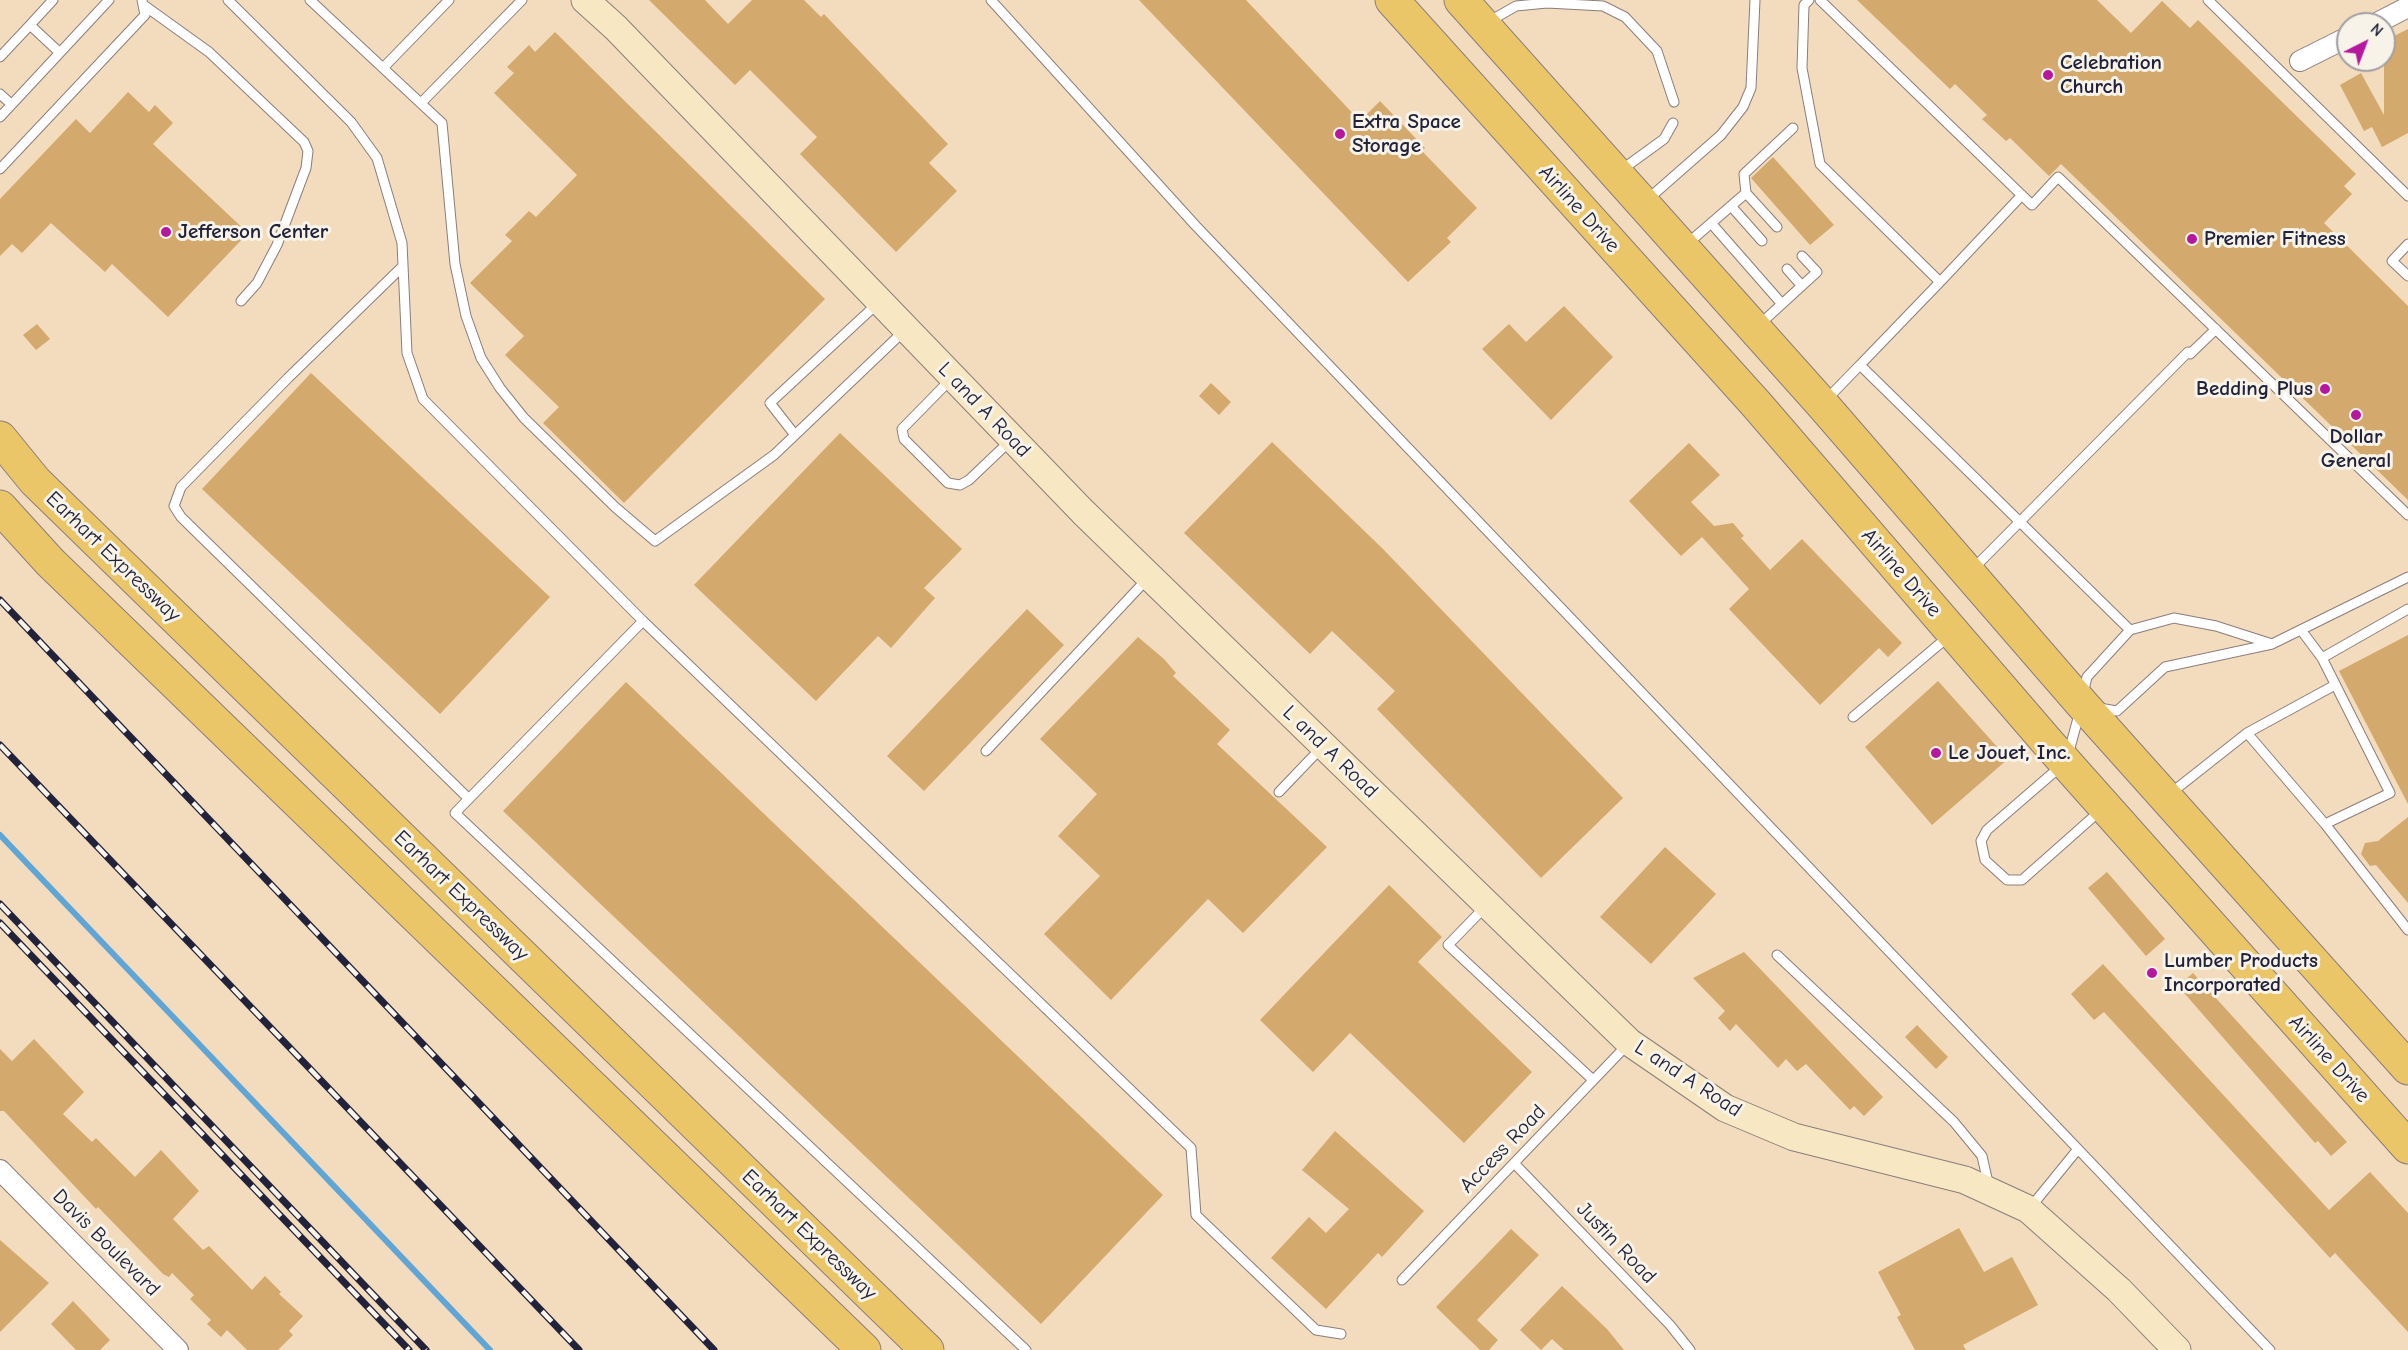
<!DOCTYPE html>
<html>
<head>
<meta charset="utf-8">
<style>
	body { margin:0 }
	#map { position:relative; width:2408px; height:1350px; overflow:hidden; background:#f3dbbd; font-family:"Comic Neue",sans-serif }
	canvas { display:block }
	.north { position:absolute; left:2336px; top:12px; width:60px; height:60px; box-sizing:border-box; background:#f7f3e8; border:2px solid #a29fa3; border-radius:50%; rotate:42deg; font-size:16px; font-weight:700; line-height:24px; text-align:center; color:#22223b }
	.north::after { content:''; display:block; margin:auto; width:21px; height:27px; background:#b5179e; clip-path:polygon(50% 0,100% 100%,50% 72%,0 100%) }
</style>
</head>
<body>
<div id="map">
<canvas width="2408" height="1350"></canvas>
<div class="north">N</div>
</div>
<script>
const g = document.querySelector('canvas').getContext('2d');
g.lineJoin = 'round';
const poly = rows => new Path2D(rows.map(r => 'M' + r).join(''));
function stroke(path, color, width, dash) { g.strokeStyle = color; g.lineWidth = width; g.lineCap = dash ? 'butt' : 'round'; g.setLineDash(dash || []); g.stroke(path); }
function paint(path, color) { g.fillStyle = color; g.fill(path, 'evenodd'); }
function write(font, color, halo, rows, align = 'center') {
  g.font = font + ' "Comic Neue",sans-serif'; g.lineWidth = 6; g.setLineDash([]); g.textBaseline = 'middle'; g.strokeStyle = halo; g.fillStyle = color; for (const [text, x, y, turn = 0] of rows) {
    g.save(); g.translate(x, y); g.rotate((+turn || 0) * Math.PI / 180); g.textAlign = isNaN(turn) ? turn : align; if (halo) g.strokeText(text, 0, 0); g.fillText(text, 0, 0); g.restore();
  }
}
const stream = poly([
	[0,835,490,1350]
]);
const building = poly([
	[649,0,705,0,728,24,752,0,804,0,821,17,824,14,948,144,929,163,957,191,896,252,800,154,817,137,750,70,735,85],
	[1139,0,1246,0,1360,121,1380,101,1425,148,1422,151,1477,208,1447,238,1451,242,1408,282],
	[1857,0,2097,0,2131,33,2162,1,2190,28,2198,20,2356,174,2344,186,2352,194,2324,223,2408,306,2408,500,2061,164,2049,176,2010,138,2006,141,1982,119,1987,115,1955,84,1950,89],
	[2408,29,2408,133,2382,147,2372,127,2364,131,2340,85,2361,73,2384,115,2384,41],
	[555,32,825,299,624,503,543,423,559,407,505,355,524,336,470,283,512,241,505,235,529,211,536,217,577,175,494,93,514,73,507,67,529,45,535,52],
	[128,92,149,112,155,105,173,123,153,144,248,233,168,317,112,264,105,272,51,223,22,253,12,244,0,256,0,199,76,119,90,133],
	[1773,157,1834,225,1810,245,1751,178],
	[1564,306,1613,357,1551,420,1482,349,1509,324,1526,342],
	[37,324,50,339,36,350,23,335],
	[311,373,550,597,440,714,202,489],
	[1211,383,1231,402,1219,415,1199,396],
	[840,433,962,549,924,588,935,598,891,648,878,636,816,701,694,585],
	[1272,442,1382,548,1623,798,1541,878,1377,709,1395,691,1332,631,1310,654,1184,533],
	[1689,443,1720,475,1691,502,1714,526,1733,523,1744,536,1741,538,1770,570,1802,539,1902,643,1888,657,1879,648,1820,705,1729,609,1749,589,1702,537,1681,556,1629,501],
	[1027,609,1064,645,924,791,887,756],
	[2408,635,2408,804,2339,671],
	[1138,637,1164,659,1176,673,1173,676,1230,730,1217,744,1327,847,1243,933,1208,899,1111,1000,1044,934,1100,876,1058,836,1097,794,1040,739],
	[1938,681,2008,759,1932,825,1865,747],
	[626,682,1163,1195,1041,1324,503,811],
	[2408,817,2408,903,2376,865,2370,866,2361,854,2365,843,2378,841],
	[1665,847,1716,894,1651,964,1600,917],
	[2107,872,2165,939,2146,956,2088,888],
	[1389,885,1442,937,1418,962,1532,1072,1464,1143,1350,1033,1313,1072,1260,1020],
	[1744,952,1883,1097,1864,1116,1854,1106,1850,1110,1806,1064,1797,1071,1786,1059,1778,1068,1736,1024,1730,1031,1718,1018,1725,1011,1693,978],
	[2103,964,2329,1210,2370,1172,2408,1213,2408,1332,2335,1253,2330,1258,2104,1012,2094,1020,2071,994],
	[2193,973,2347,1142,2331,1156,2318,1141,2315,1143,2178,986],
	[1917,1025,1948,1057,1936,1069,1905,1037],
	[34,1039,84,1092,63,1114,92,1142,96,1138,135,1177,161,1150,199,1191,173,1219,203,1250,209,1246,252,1290,265,1276,281,1292,279,1294,303,1316,289,1331,293,1335,278,1350,247,1350,227,1330,221,1337,207,1324,211,1320,190,1299,194,1295,172,1273,169,1277,163,1274,98,1207,96,1209,4,1111,0,1111,0,1049,12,1061],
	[1335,1131,1424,1211,1382,1257,1378,1253,1326,1309,1271,1258,1309,1217,1326,1233,1349,1209,1302,1170],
	[1959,1228,1984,1272,2012,1257,2038,1305,1963,1345,1966,1350,1915,1350,1897,1317,1901,1315,1878,1272],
	[1511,1229,1539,1255,1477,1320,1498,1340,1489,1350,1480,1350,1436,1307],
	[0,1240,49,1283,0,1332],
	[1562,1286,1607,1329,1624,1350,1564,1350,1552,1339,1541,1350,1520,1330],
	[73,1301,110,1340,100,1350,76,1350,51,1324]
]);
const lane = poly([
	[228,0,351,122,377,158,402,243,407,353,423,399,643,621,1191,1148,1196,1215,1316,1330,1341,1334],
	[310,0,442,123,455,264,466,316,481,358,500,388,524,418,615,507,655,541,774,455,795,435,770,403,878,303],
	[991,0,1196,226,2270,1350],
	[1809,0,1804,5,1802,68,1820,164,1940,282,1860,365,2130,630],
	[1820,0,2032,205,2058,177,2408,515],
	[2208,0,2408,196],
	[145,6,209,52,304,142,308,151,306,168,277,245,257,283,241,301],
	[1488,22,1516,6,1547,3,1603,6,1625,17,1657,51,1674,102],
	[30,25,53,0],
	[0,57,30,25,59,52],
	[383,68,449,0],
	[0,94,11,104],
	[421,103,522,0],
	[0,117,109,0],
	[0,169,145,15,142,0],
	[1620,171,1664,139,1673,123],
	[1746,193,1744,174,1793,128],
	[1647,200,1721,135,1743,107,1751,88,1755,0],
	[1731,206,1762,241],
	[1711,223,1782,304],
	[1687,244,1746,193,1777,227],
	[2408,244,2392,261,2408,276],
	[403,266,288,378,181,487,174,506,181,517,469,799],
	[1787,269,1802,286],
	[1940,282,2022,195],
	[1759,325,1817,272,1802,256],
	[2190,354,2216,329],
	[951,379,902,429,904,439,948,483,960,485,969,480,1011,440],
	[1826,400,1860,365],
	[795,435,904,331],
	[1973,569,2188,352],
	[643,621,455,813,1026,1350],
	[2301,630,2322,658,2408,609],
	[2322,658,2390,793,2325,824,2408,930],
	[2083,694,2087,677,2130,630,2174,618,2216,626,2272,644],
	[2099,708,2117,711,2165,667,2272,644,2408,577],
	[1853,717,1949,636],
	[2247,733,2335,685],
	[986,751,1148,578],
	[2068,755,2080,711],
	[2061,766,1987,830,1981,841,1985,860,2007,880,2022,880,2101,810],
	[1279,792,1322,747],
	[2171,793,2247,733,2325,824],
	[1486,906,1448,945,1593,1080],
	[1777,955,1954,1122,1982,1156,1989,1187],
	[1514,1163,1670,1325,1690,1350],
	[2030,1208,2078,1149],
	[1402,1280,1628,1044]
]);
const street = poly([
	[2375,24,2408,7],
	[2300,61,2348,37],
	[0,1170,178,1350]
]);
const secondary = poly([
	[585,0,616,28,1083,512,1629,1042,1725,1108,1794,1137,1965,1180,2028,1209,2119,1290,2177,1350]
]);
const highway = poly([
	[1392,0,1757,405,2049,744,2408,1147],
	[1461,0,1822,404,2082,704,2408,1068],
	[0,438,35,481,927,1350],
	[0,507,50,562,864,1350]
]);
const rail = poly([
	[0,600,714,1350],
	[0,745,579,1350],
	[0,904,426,1350],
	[0,923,409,1350]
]);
const markers = [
	[2048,75,6,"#b5179e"],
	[1340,134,6,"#b5179e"],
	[166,232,6,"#b5179e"],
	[2192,239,6,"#b5179e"],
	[2325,389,6,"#b5179e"],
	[2356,415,6,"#b5179e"],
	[1936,753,6,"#b5179e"],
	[2152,973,6,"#b5179e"]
];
const poiNames = [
	["Celebration",2060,63],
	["Church",2060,87],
	["Extra Space",1352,122],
	["Storage",1352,146],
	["Jefferson Center",178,232],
	["Premier Fitness",2204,239],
	["Bedding Plus",2313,389,"right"],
	["Dollar",2356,437,"center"],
	["General",2356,461,"center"],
	["Le Jouet, Inc.",1948,753],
	["Lumber Products",2164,961],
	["Incorporated",2164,985]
];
const streetNames = [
	["Airline Drive",1579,209,48],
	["L and A Road",984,410,46],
	["Earhart Expressway",113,557,44],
	["Airline Drive",1901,573,49],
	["L and A Road",1330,752,44],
	["Earhart Expressway",461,896,44],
	["Airline Drive",2329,1059,48],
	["L and A Road",1688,1079,33],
	["Access Road",1503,1149,-46],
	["Earhart Expressway",809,1235,44],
	["Davis Boulevard",106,1243,45],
	["Justin Road",1616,1243,46]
];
stroke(stream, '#5fa6d6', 6);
paint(building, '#d4a96d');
stroke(lane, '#8a7e7c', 11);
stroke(street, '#8a7e7c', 22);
stroke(secondary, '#8a7e7c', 29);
stroke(highway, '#8a7e7c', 35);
stroke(lane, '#fff', 9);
stroke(street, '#fff', 20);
stroke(secondary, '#f7e8c3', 27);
stroke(highway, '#ebc669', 33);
stroke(rail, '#22223b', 7);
stroke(rail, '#f7f3e8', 4.5, [14]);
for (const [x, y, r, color] of markers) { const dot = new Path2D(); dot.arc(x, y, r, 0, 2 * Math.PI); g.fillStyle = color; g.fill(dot); stroke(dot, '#f7f3e8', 2); }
write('bold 21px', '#22223b', '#f7f3e8', poiNames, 'left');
write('21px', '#22223b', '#f7f3e8', streetNames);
</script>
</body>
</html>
